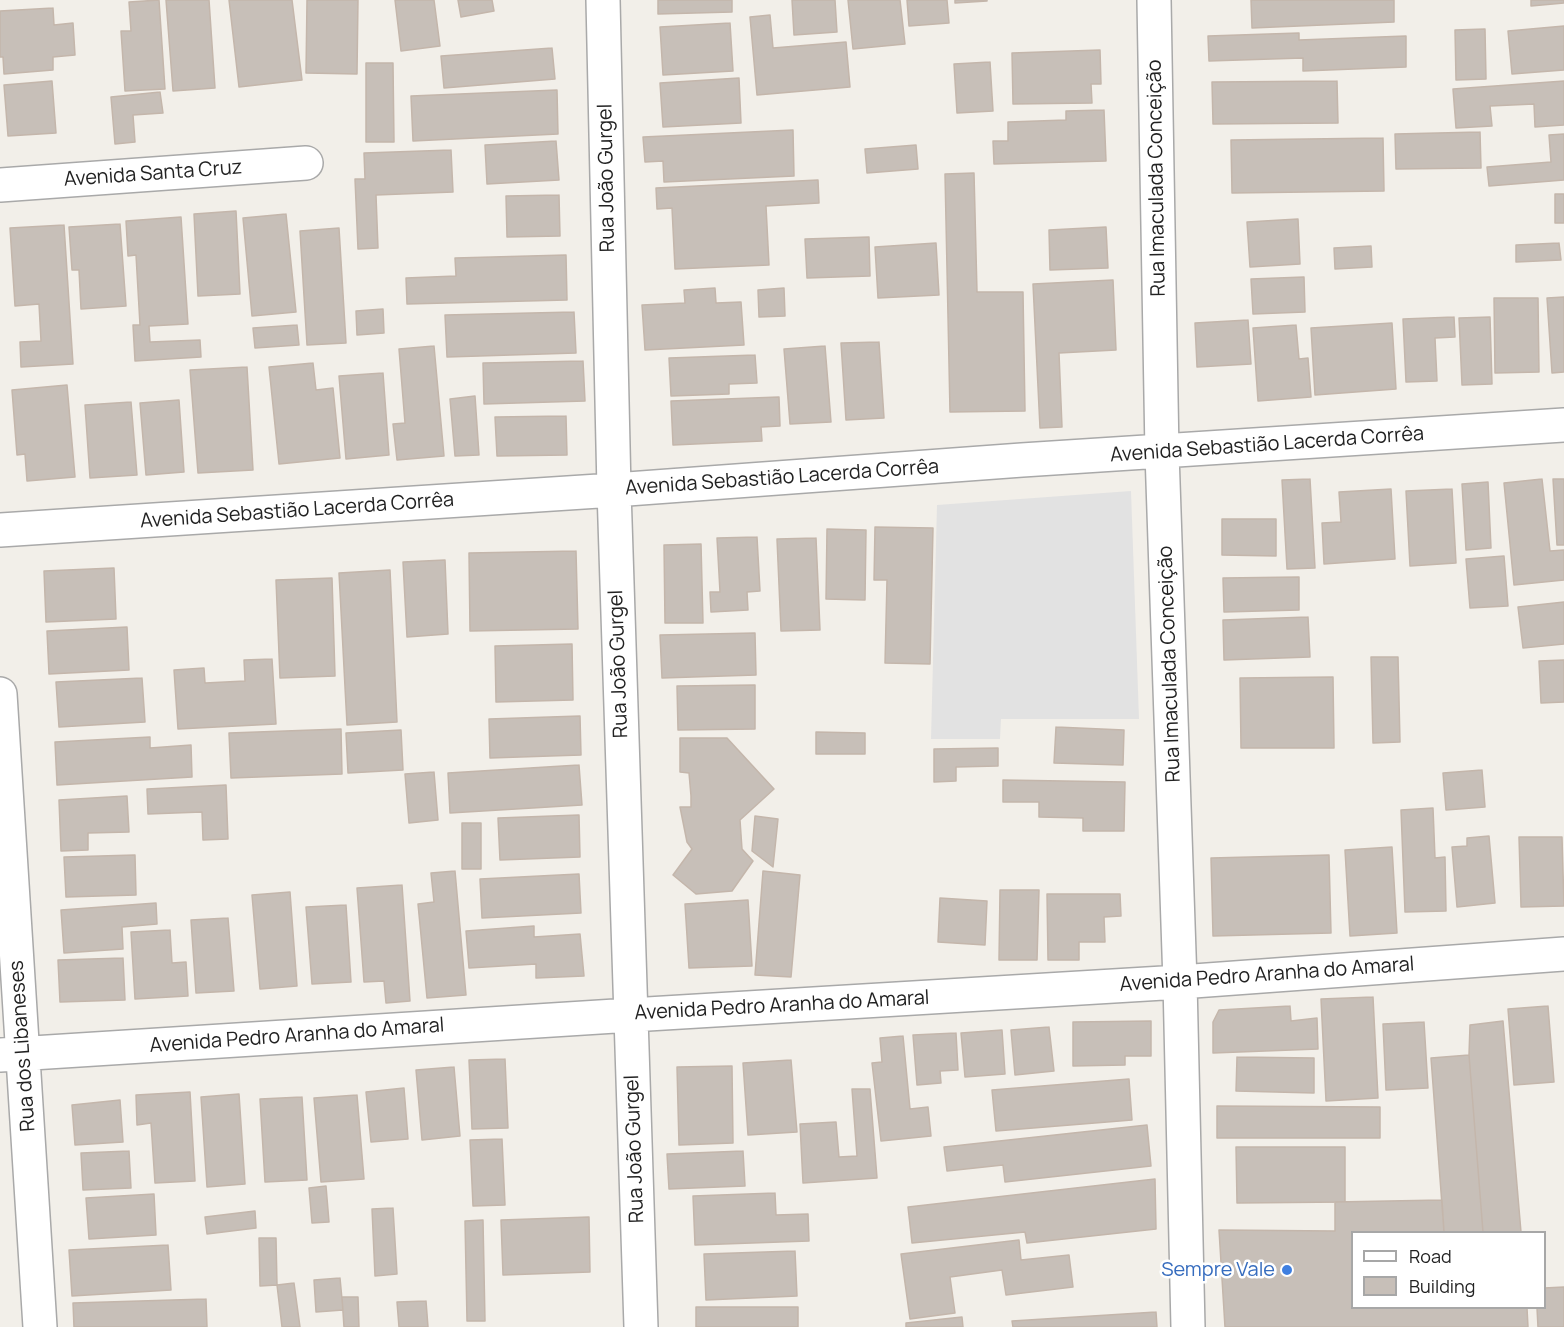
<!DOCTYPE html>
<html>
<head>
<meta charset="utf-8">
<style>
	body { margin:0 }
	#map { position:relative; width:1564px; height:1327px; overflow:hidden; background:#f2efe9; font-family:Manrope,sans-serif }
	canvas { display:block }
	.legend { position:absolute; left:1351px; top:1231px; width:195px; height:78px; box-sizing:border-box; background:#fff; border:2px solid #a7a7a7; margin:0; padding:8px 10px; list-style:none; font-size:18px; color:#222 }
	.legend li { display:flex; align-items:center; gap:12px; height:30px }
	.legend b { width:30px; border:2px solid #a7a7a7 }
</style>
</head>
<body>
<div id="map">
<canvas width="1564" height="1327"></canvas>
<ul class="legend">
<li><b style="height:8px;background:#fff"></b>Road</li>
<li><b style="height:16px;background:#c7bfb8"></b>Building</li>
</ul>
</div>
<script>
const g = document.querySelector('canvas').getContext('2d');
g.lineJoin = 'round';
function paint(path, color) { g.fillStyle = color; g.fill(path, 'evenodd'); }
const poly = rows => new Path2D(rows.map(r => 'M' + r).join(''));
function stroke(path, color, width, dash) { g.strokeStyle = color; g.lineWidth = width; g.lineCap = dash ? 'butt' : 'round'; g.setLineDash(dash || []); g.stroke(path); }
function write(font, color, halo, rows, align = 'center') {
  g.font = font + ' Manrope,sans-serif'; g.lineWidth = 5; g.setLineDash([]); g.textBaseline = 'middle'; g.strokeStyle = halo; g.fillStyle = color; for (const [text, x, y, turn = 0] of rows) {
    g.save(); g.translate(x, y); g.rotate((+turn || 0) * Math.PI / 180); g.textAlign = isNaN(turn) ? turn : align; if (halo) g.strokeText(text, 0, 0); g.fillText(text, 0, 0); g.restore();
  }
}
const parking = poly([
	[1131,491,1139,719,1001,719,1000,739,931,739,937,505]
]);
const building = poly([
	[159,0,165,89,125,91,121,31,131,31,129,2,159,0],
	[166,0,209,0,215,88,173,91,166,0],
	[229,0,292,0,302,80,239,87,229,0],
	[307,0,358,0,357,74,306,73,307,0],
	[395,0,434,0,440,46,401,51,395,0],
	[458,0,492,0,494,11,461,17,458,0],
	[658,0,732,0,732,12,658,14,658,0],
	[792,0,835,0,837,32,794,35,792,0],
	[848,0,900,0,905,44,853,49,848,0],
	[907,0,947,0,949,23,909,26,907,0],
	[955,0,987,0,987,1,955,3,955,0],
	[1251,0,1394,0,1394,22,1252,28,1251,0],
	[1531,0,1564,0,1564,3,1531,6,1531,0],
	[53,8,54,25,73,23,75,55,53,57,53,70,4,74,3,57,0,57,0,11,53,8],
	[770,15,773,48,846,42,850,87,757,95,750,17,770,15],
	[730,23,733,71,663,75,660,27,730,23],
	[1564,26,1564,70,1512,74,1508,31,1564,26],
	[1485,29,1486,79,1456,80,1455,30,1485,29],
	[1299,33,1299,40,1406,36,1406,67,1303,71,1303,58,1209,61,1208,36,1299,33],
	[552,48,555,79,444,88,441,56,552,48],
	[1100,50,1101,84,1091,84,1092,103,1013,104,1012,53,1100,50],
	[990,62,993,111,957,113,954,64,990,62],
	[366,63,393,63,394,142,366,142,366,63],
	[739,78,741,123,663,127,660,83,739,78],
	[52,81,56,133,8,136,4,85,52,81],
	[1337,81,1338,123,1213,124,1212,82,1337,81],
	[1564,81,1564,125,1535,127,1534,104,1490,106,1492,126,1456,128,1453,89,1564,81],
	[557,90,558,134,413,141,411,96,557,90],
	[160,92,163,113,133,115,135,142,115,144,111,97,160,92],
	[1104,110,1106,161,994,164,993,141,1008,141,1008,122,1066,120,1066,111,1104,110],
	[793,130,794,176,664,182,663,161,645,162,643,137,793,130],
	[1480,132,1481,168,1396,169,1395,134,1480,132],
	[1564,134,1564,180,1489,186,1487,167,1551,162,1549,135,1564,134],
	[1383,138,1384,191,1232,193,1231,140,1383,138],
	[556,141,559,180,487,184,485,145,556,141],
	[916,145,918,169,867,173,865,149,916,145],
	[451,150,453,192,376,195,378,248,358,249,355,179,365,179,364,153,451,150],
	[974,173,977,292,1023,292,1025,411,950,412,945,174,974,173],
	[818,180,819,203,766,206,769,265,675,269,672,208,657,209,656,188,818,180],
	[1555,194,1564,194,1564,223,1555,223,1555,194],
	[559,195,560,236,507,237,506,196,559,195],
	[236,211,240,294,198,296,194,214,236,211],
	[286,214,296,312,252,316,243,218,286,214],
	[181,217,188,324,149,326,150,342,200,340,201,357,135,361,133,325,140,325,136,255,128,256,126,221,181,217],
	[1298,219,1300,264,1250,267,1247,222,1298,219],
	[120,224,126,306,81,309,79,270,72,270,69,227,120,224],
	[64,225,73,364,21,367,20,342,41,341,39,304,15,306,10,228,64,225],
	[1106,227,1108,268,1050,270,1049,230,1106,227],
	[339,228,346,343,307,345,300,231,339,228],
	[869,237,870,276,807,278,805,239,869,237],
	[936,243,939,295,878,298,875,247,936,243],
	[1559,243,1561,260,1516,262,1516,245,1559,243],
	[1371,246,1372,267,1335,269,1334,248,1371,246],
	[566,255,567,300,407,304,406,278,456,276,455,258,566,255],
	[1304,277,1305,312,1253,314,1251,279,1304,277],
	[1113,280,1116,350,1059,353,1062,427,1040,428,1033,284,1113,280],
	[715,288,716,303,741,302,744,345,645,350,642,305,685,303,684,290,715,288],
	[784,288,785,316,759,317,758,290,784,288],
	[1564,297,1564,372,1552,373,1547,298,1564,297],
	[1494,298,1538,298,1539,372,1495,373,1494,298],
	[383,309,384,333,357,335,356,311,383,309],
	[574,312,576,353,447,357,445,315,574,312],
	[1454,317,1455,337,1435,338,1437,381,1406,382,1403,319,1454,317],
	[1490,317,1492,384,1462,385,1459,318,1490,317],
	[1248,320,1251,364,1197,367,1195,323,1248,320],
	[1392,323,1396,389,1315,395,1311,328,1392,323],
	[297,325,299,345,255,348,253,328,297,325],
	[1296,325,1299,359,1308,358,1311,397,1258,401,1253,328,1296,325],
	[879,342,884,418,846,420,841,343,879,342],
	[434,346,444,456,397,460,393,424,405,423,399,349,434,346],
	[825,346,831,422,790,424,784,349,825,346],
	[755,355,757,383,729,384,729,394,671,396,669,358,755,355],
	[583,361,585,401,484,404,483,363,583,361],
	[313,363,316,390,333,388,340,458,279,464,269,367,313,363],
	[247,367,253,470,198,473,190,370,247,367],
	[383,373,389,455,346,459,339,376,383,373],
	[67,385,75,477,27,481,25,454,17,455,12,390,67,385],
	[475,396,479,455,455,456,450,399,475,396],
	[779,397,780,426,761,427,762,441,673,445,671,401,779,397],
	[179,400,184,472,146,475,140,403,179,400],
	[131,402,137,475,90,478,85,405,131,402],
	[566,416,567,455,497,456,495,417,566,416],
	[1310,479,1315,568,1287,569,1282,480,1310,479],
	[1542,479,1550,551,1564,550,1564,580,1514,585,1504,483,1542,479],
	[1553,479,1564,479,1564,545,1557,545,1553,479],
	[1488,482,1491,548,1466,550,1462,484,1488,482],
	[1391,489,1395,559,1324,564,1322,523,1341,522,1339,492,1391,489],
	[1452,489,1456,563,1410,566,1406,491,1452,489],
	[1222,519,1276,519,1276,556,1222,555,1222,519],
	[875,527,933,528,930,664,885,663,887,580,874,580,875,527],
	[827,529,866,530,865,600,826,599,827,529],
	[757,537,760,591,747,592,748,610,711,612,710,592,720,592,717,538,757,537],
	[816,538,820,630,781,631,777,539,816,538],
	[701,544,703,623,665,623,664,545,701,544],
	[576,551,578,629,470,631,469,553,576,551],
	[1504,556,1508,606,1470,608,1466,559,1504,556],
	[445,560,448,634,407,637,403,562,445,560],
	[114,568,116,619,46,622,44,571,114,568],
	[390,570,397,722,347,725,339,573,390,570],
	[1299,577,1299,610,1224,612,1223,578,1299,577],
	[332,578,335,676,280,678,276,580,332,578],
	[1564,602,1564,644,1523,648,1518,607,1564,602],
	[1308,617,1310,657,1224,660,1223,620,1308,617],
	[127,627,129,670,49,674,47,631,127,627],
	[755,633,756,675,662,678,660,635,755,633],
	[572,644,573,700,496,702,495,646,572,644],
	[1371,657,1398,657,1400,742,1373,743,1371,657],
	[272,659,276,724,178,729,174,670,204,668,205,683,245,681,244,660,272,659],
	[1564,660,1564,702,1541,703,1539,661,1564,660],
	[1333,677,1334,748,1241,748,1240,678,1333,677],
	[142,678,145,722,59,727,56,682,142,678],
	[755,685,755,729,678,730,677,686,755,685],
	[580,716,581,755,490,758,489,719,580,716],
	[1056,727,1124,730,1123,765,1054,763,1056,727],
	[341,729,342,774,231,778,229,733,341,729],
	[401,730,403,770,348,773,346,733,401,730],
	[816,732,865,733,865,754,816,754,816,732],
	[150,737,150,748,191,745,192,777,57,785,55,742,150,737],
	[680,738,727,738,774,789,740,820,742,849,753,861,732,891,696,894,673,875,692,849,687,842,680,807,691,807,691,796,689,773,680,772,680,738],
	[998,748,998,766,956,767,956,781,934,782,934,749,998,748],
	[579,765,582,805,450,813,448,773,579,765],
	[1482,770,1485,807,1446,810,1443,773,1482,770],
	[434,772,438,820,409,823,405,774,434,772],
	[1003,780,1125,782,1124,831,1083,831,1083,818,1039,817,1039,802,1003,802,1003,780],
	[226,785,228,839,203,840,202,812,148,814,147,789,226,785],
	[127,796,129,832,88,833,88,850,61,851,59,800,127,796],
	[1433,808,1435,858,1445,857,1446,911,1405,912,1401,810,1433,808],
	[579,815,580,857,500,860,498,818,579,815],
	[755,816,778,819,773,867,752,851,755,816],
	[462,823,481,823,481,869,462,869,462,823],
	[1489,836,1495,903,1457,907,1452,847,1467,846,1467,838,1489,836],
	[1519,837,1562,837,1564,906,1521,907,1519,837],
	[1392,847,1397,933,1350,936,1345,850,1392,847],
	[135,855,136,895,66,897,64,857,135,855],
	[1329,855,1331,933,1213,936,1211,858,1329,855],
	[455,871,466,995,427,998,418,904,434,902,431,873,455,871],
	[763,871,800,875,791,977,755,975,763,871],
	[579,874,581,913,482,918,480,879,579,874],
	[402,885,410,1001,386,1003,384,981,364,982,357,888,402,885],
	[1000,890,1039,890,1037,960,999,960,1000,890],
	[290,892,297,986,260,989,252,895,290,892],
	[1047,894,1120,894,1121,916,1104,917,1105,942,1079,942,1079,960,1048,960,1047,894],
	[940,898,987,901,985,945,938,942,940,898],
	[748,900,752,966,689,968,685,904,748,900],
	[156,903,157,924,122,927,123,949,64,953,61,910,156,903],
	[346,905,351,982,312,984,306,907,346,905],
	[228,918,234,991,196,993,191,920,228,918],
	[534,926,534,937,580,934,584,976,536,978,536,964,469,968,466,931,534,926],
	[170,930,172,963,186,962,188,996,135,999,131,932,170,930],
	[123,958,125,1000,60,1002,58,960,123,958],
	[1373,997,1378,1098,1326,1101,1321,999,1373,997],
	[1290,1006,1291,1021,1317,1018,1318,1049,1213,1053,1213,1022,1219,1010,1290,1006],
	[1548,1006,1554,1082,1514,1085,1508,1009,1548,1006],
	[1151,1021,1151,1056,1125,1056,1125,1065,1073,1066,1073,1022,1151,1021],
	[1503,1021,1521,1232,1483,1232,1469,1055,1470,1025,1503,1021],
	[1424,1022,1428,1088,1386,1090,1383,1024,1424,1022],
	[1049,1027,1054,1071,1015,1075,1011,1030,1049,1027],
	[1002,1030,1005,1074,965,1077,961,1033,1002,1030],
	[956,1033,958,1070,940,1071,941,1083,917,1085,913,1035,956,1033],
	[903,1036,910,1109,928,1107,931,1136,881,1141,872,1063,882,1062,880,1038,903,1036],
	[1469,1055,1483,1232,1444,1232,1431,1058,1469,1055],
	[1237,1057,1314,1058,1314,1093,1236,1091,1237,1057],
	[505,1059,508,1128,472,1129,469,1060,505,1059],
	[791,1060,797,1132,748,1135,743,1063,791,1060],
	[732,1066,733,1143,679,1145,677,1067,732,1066],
	[454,1067,460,1136,422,1140,416,1070,454,1067],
	[1129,1079,1132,1120,996,1131,992,1090,1129,1079],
	[404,1088,408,1139,371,1142,366,1092,404,1088],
	[852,1089,870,1089,877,1178,803,1183,800,1124,836,1122,839,1157,857,1156,852,1089],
	[190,1092,195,1181,155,1183,151,1123,137,1125,136,1095,190,1092],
	[239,1094,245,1184,207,1187,201,1097,239,1094],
	[357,1095,364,1179,321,1182,314,1098,357,1095],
	[302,1097,307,1180,265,1182,260,1099,302,1097],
	[120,1100,123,1142,75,1145,72,1105,120,1100],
	[1217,1106,1380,1107,1380,1138,1217,1138,1217,1106],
	[1147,1125,1151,1166,1005,1182,1003,1165,947,1171,944,1147,1147,1125],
	[502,1139,505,1205,473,1206,470,1140,502,1139],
	[1236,1147,1345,1147,1345,1202,1237,1203,1236,1147],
	[129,1151,131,1188,83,1190,81,1153,129,1151],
	[743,1151,745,1186,669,1189,667,1154,743,1151],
	[1155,1179,1156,1229,1027,1243,1025,1232,912,1243,908,1207,1155,1179],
	[326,1186,329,1222,312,1223,309,1188,326,1186],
	[775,1193,776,1215,808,1214,809,1241,695,1245,693,1196,775,1193],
	[154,1194,156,1235,89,1239,86,1198,154,1194],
	[1442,1200,1444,1232,1352,1232,1352,1308,1527,1308,1528,1327,1225,1327,1219,1230,1335,1231,1335,1202,1442,1200],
	[393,1208,397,1274,375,1276,372,1209,393,1208],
	[255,1211,256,1228,207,1234,205,1217,255,1211],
	[589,1217,590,1272,503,1275,501,1220,589,1217],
	[483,1220,485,1321,467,1321,465,1221,483,1220],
	[259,1238,276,1238,277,1285,260,1286,259,1238],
	[1019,1240,1021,1260,1069,1255,1073,1287,1006,1295,1002,1270,950,1277,955,1313,910,1319,901,1254,1019,1240],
	[168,1245,171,1290,72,1296,69,1250,168,1245],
	[795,1251,797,1296,706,1300,704,1254,795,1251],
	[340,1278,343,1310,316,1312,314,1280,340,1278],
	[294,1283,300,1327,282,1327,277,1285,294,1283],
	[1564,1287,1564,1327,1538,1327,1537,1308,1544,1308,1544,1288,1564,1287],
	[342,1297,358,1297,359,1327,344,1327,342,1297],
	[206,1299,207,1327,74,1327,73,1303,206,1299],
	[426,1301,428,1327,399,1327,397,1302,426,1301],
	[696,1307,798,1307,798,1327,696,1327,696,1307],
	[1156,1312,1157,1327,1013,1327,1012,1321,1156,1312],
	[962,1317,963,1327,906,1327,906,1323,962,1317]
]);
const minor = poly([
	[603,0,614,490,641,1327],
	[1154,0,1162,453,1180,982,1188,1327],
	[0,185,306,163],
	[0,530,614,490,1022,460,1564,425],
	[0,694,40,1327],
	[0,1055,631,1015,1180,982,1564,954]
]);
const markers = [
	[1287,1270,6,"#3f7fe0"]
];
const streetNames = [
	["Avenida Santa Cruz",153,174,-4],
	["Rua João Gurgel",607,178,-91],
	["Rua Imaculada Conceição",1157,178,-91],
	["Avenida Sebastião Lacerda Corrêa",1267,445,-4],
	["Avenida Sebastião Lacerda Corrêa",782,478,-4],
	["Avenida Sebastião Lacerda Corrêa",297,511,-4],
	["Rua João Gurgel",619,664,-92],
	["Rua Imaculada Conceição",1170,664,-92],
	["Avenida Pedro Aranha do Amaral",1267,975,-4],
	["Avenida Pedro Aranha do Amaral",782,1006,-3],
	["Avenida Pedro Aranha do Amaral",297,1036,-4],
	["Rua dos Libaneses",23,1046,-94],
	["Rua João Gurgel",635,1149,-92]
];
const shopNames = [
	["Sempre Vale",1275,1270]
];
paint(parking, '#e2e2e2');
paint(building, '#c7bfb8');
stroke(building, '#c4b6ab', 1.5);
stroke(minor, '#a9a9a9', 36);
stroke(minor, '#fff', 33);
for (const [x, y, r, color] of markers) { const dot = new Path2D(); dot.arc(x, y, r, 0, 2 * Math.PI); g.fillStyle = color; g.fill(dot); stroke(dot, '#fff', 2); }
write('20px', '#222', '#fff', streetNames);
write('20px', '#366cbe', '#fff', shopNames, 'right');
</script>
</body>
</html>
